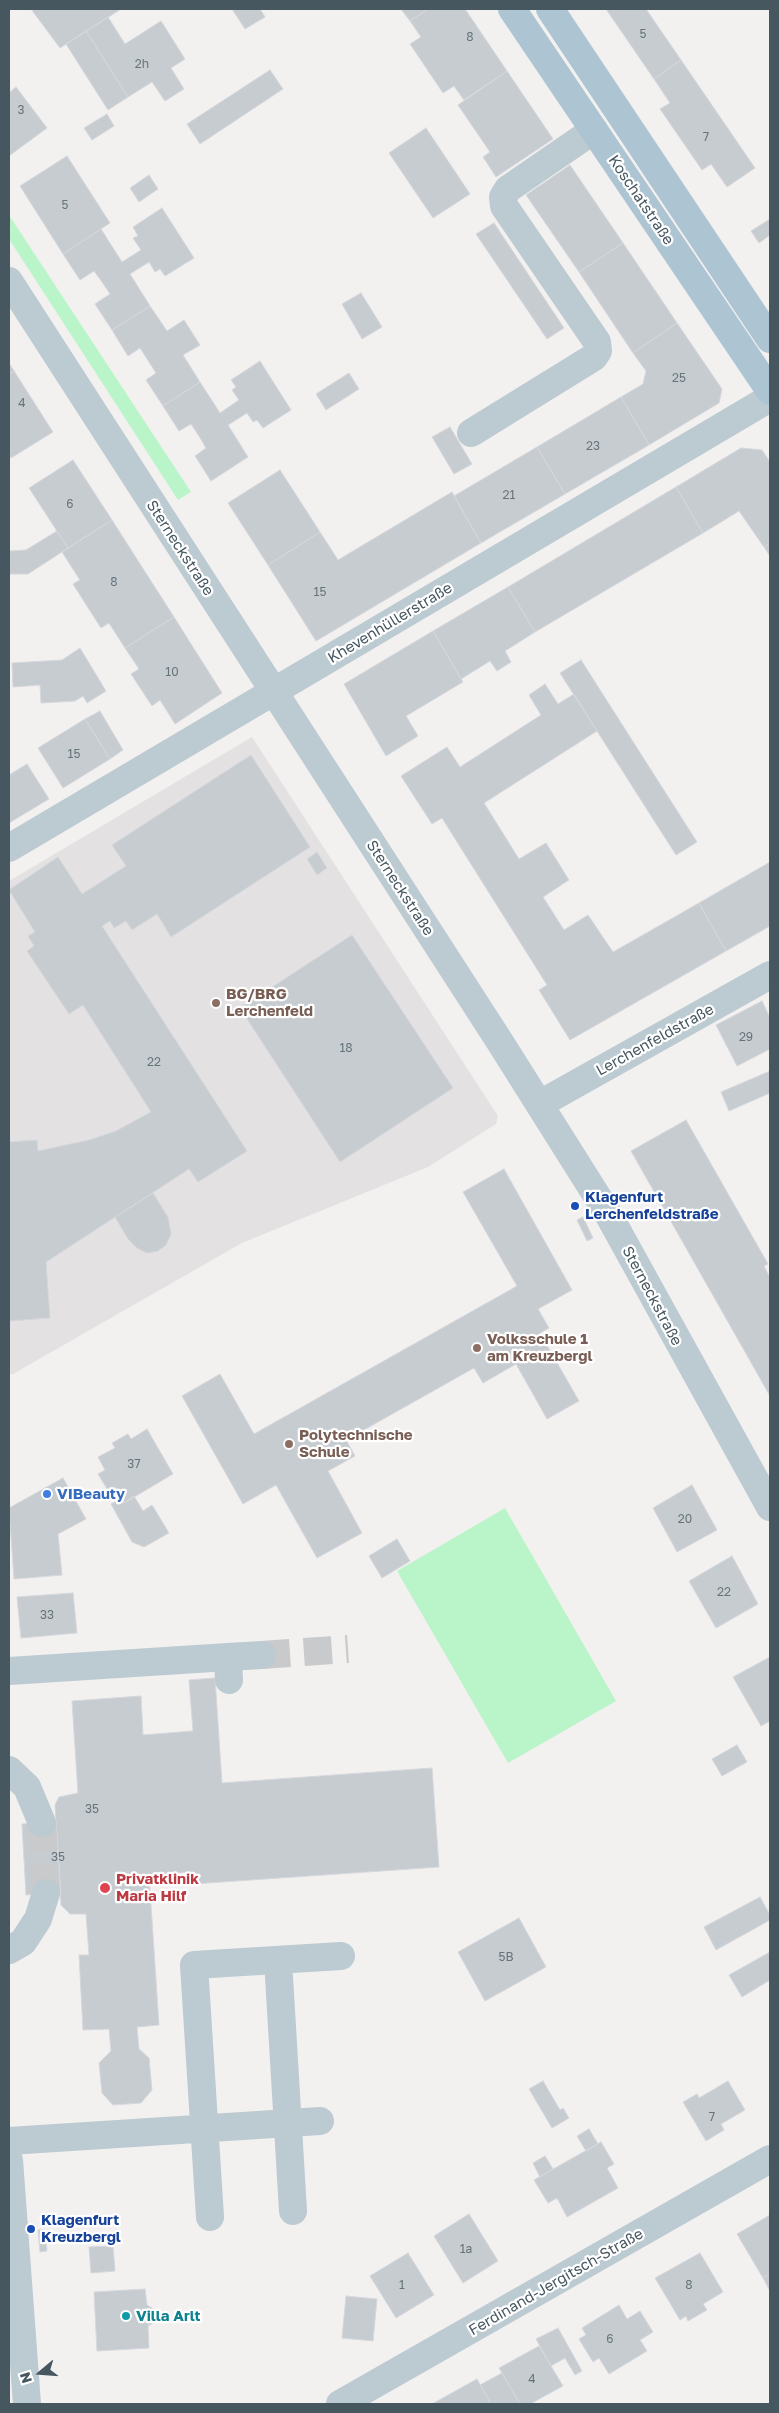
<!DOCTYPE html>
<html>
<head>
<meta charset="utf-8">
<style>
	body { margin:0 }
	#map { position:relative; width:779px; height:2413px; overflow:hidden; background:#f3f0f0; font-family:"Golos Text",sans-serif }
	canvas { display:block }
	.frame { position:absolute; inset:0; border:10px solid #465760; pointer-events:none }
	.north { position:absolute; left:15px; top:2348px; width:50px; height:50px; -webkit-text-stroke:4px #fff; paint-order:stroke; rotate:252deg; font-size:14px; font-weight:700; line-height:20px; text-align:center; color:#465760 }
	.north::after { content:''; display:block; margin:auto; width:18px; height:22px; background:#465760; clip-path:polygon(50% 0,100% 100%,50% 72%,0 100%) }
</style>
</head>
<body>
<div id="map">
<canvas width="779" height="2413"></canvas>
<div class="frame"></div>
<div class="north">N</div>
</div>
<script>
const g = document.querySelector('canvas').getContext('2d');
g.lineJoin = 'round';
function paint(path, color) { g.fillStyle = color; g.fill(path, 'evenodd'); }
const poly = rows => new Path2D(rows.map(r => 'M' + r).join(''));
function stroke(path, color, width, dash) { g.strokeStyle = color; g.lineWidth = width; g.lineCap = dash ? 'butt' : 'round'; g.setLineDash(dash || []); g.stroke(path); }
function write(font, color, halo, rows, align = 'center') {
  g.font = font + ' "Golos Text",sans-serif'; g.lineWidth = 4.5; g.setLineDash([]); g.textBaseline = 'middle'; g.strokeStyle = halo; g.fillStyle = color; for (const [text, x, y, turn = 0] of rows) {
    g.save(); g.translate(x, y); g.rotate((+turn || 0) * Math.PI / 180); g.textAlign = isNaN(turn) ? turn : align; if (halo) g.strokeText(text, 0, 0); g.fillText(text, 0, 0); g.restore();
  }
}
const education = poly([
	[252,737,498,1116,496,1124,428,1167,242,1243,13,1374,9,1374,9,881]
]);
const green = poly([
	[9,215,191,492,178,500,9,239],
	[505,1508,616,1701,508,1763,397,1571]
]);
const building = poly([
	[31,9,121,9,60,48,31,9],
	[232,9,260,9,265,17,245,29,232,9],
	[401,9,428,9,410,21,401,9],
	[428,9,465,9,507,71,464,100,454,86,443,93,410,44,421,37,410,21,428,9],
	[606,9,646,9,681,60,654,79,606,9],
	[108,17,125,44,161,21,185,59,171,68,184,89,165,101,152,82,128,97,86,31,108,17],
	[86,31,128,97,108,110,66,44,86,31],
	[681,60,755,168,727,187,711,164,702,170,660,109,670,103,654,79,681,60],
	[270,70,283,89,200,144,187,124,270,70],
	[507,71,553,139,496,177,483,157,490,152,458,105,507,71],
	[16,87,47,128,9,156,9,93,16,87],
	[107,114,114,126,92,140,84,128,107,114],
	[426,128,470,194,433,218,389,153,426,128],
	[67,156,110,223,63,254,20,186,67,156],
	[570,165,623,243,579,272,526,195,570,165],
	[149,175,158,189,139,202,130,188,149,175],
	[162,208,194,258,165,276,160,269,155,272,149,262,130,274,150,306,112,330,95,304,110,294,102,282,94,271,80,280,63,254,101,229,122,262,141,250,133,238,138,236,133,227,162,208],
	[770,219,770,235,759,243,751,231,770,219],
	[494,223,564,328,547,339,476,234,494,223],
	[623,243,677,323,633,353,579,272,623,243],
	[361,293,382,327,362,339,342,304,361,293],
	[150,306,167,331,184,320,200,345,183,355,200,382,163,406,146,380,156,373,140,348,128,356,112,330,150,306],
	[677,323,722,389,719,403,649,445,621,397,643,384,646,371,633,353,677,323],
	[260,361,291,410,263,428,257,420,253,422,247,413,228,425,248,457,211,481,195,456,206,448,199,436,191,424,179,431,163,406,200,382,220,413,239,400,232,390,236,387,231,380,260,361],
	[9,363,14,371,9,374,9,363],
	[14,371,53,432,11,458,9,454,9,374,14,371],
	[349,373,359,389,326,410,316,394,349,373],
	[621,397,649,445,565,494,537,447,621,397],
	[450,427,472,464,454,474,432,437,450,427],
	[537,447,565,494,481,543,454,496,537,447],
	[741,448,762,450,770,462,770,543,764,547,739,511,703,533,676,487,741,448],
	[73,460,112,520,68,548,29,488,73,460],
	[280,470,320,532,268,565,228,503,280,470],
	[676,487,703,533,535,632,508,587,676,487],
	[452,492,481,543,316,641,268,565,320,532,338,560,452,492],
	[112,520,174,617,125,648,109,623,101,628,73,584,80,580,62,552,112,520],
	[57,531,68,548,28,574,9,574,9,551,26,550,57,531],
	[770,543,770,556,764,547,770,543],
	[508,587,535,632,505,651,511,662,497,671,490,661,461,679,433,631,508,587],
	[174,617,222,693,175,724,160,700,152,706,131,674,139,669,125,648,174,617],
	[433,631,463,682,406,716,418,736,386,756,344,684,433,631],
	[80,648,106,691,87,703,83,696,75,701,41,703,40,685,13,687,12,663,62,660,80,648],
	[581,660,697,842,676,855,560,673,581,660],
	[545,684,558,704,574,694,597,731,484,803,519,859,546,843,569,880,543,897,564,930,588,915,613,952,699,903,726,951,570,1040,539,990,547,985,442,818,432,824,401,776,447,747,460,767,541,715,529,695,545,684],
	[100,711,123,750,110,759,85,719,100,711],
	[85,719,110,759,63,788,38,748,85,719],
	[251,755,310,847,171,937,157,914,132,930,126,921,114,928,110,921,102,926,247,1151,198,1182,189,1169,46,1262,50,1318,9,1321,9,1142,37,1140,38,1151,89,1140,116,1131,151,1112,83,1005,69,1014,27,951,34,946,28,936,35,932,9,890,58,857,82,894,126,866,112,845,251,755],
	[27,764,49,799,9,823,9,775,27,764],
	[317,852,327,868,317,875,307,859,317,852],
	[770,862,770,926,726,951,699,903,770,862],
	[352,935,453,1088,340,1162,240,1008,352,935],
	[762,1001,770,1018,770,1049,737,1066,716,1025,762,1001],
	[770,1071,770,1093,729,1111,721,1092,770,1071],
	[686,1120,768,1264,764,1266,770,1278,770,1396,631,1151,686,1120],
	[504,1169,572,1290,538,1309,549,1328,540,1333,579,1401,547,1419,516,1364,483,1383,474,1368,346,1440,355,1456,328,1471,362,1533,317,1558,276,1485,243,1504,182,1396,220,1374,254,1434,517,1286,463,1192,504,1169],
	[153,1193,168,1217,171,1234,166,1245,158,1251,147,1253,137,1248,128,1239,115,1217,153,1193],
	[583,1217,593,1238,587,1241,577,1220,583,1217],
	[147,1429,173,1474,124,1503,116,1488,109,1492,98,1474,105,1470,98,1457,115,1448,112,1443,128,1434,131,1439,147,1429],
	[63,1478,86,1519,58,1534,62,1575,14,1579,9,1508,63,1478],
	[692,1485,717,1530,677,1552,653,1508,692,1485],
	[134,1496,143,1511,152,1505,169,1533,144,1547,132,1542,111,1504,121,1498,124,1503,134,1496],
	[397,1539,410,1561,382,1578,369,1556,397,1539],
	[732,1556,758,1604,716,1628,689,1581,732,1556],
	[73,1593,77,1633,21,1638,17,1597,73,1593],
	[770,1657,770,1721,761,1726,733,1677,770,1657],
	[215,1678,222,1783,432,1768,439,1867,193,1884,192,1872,149,1875,159,2025,137,2027,139,2049,149,2058,152,2090,141,2103,113,2105,102,2093,99,2063,111,2051,109,2029,83,2030,79,1955,89,1955,86,1914,70,1914,61,1905,55,1805,59,1797,78,1793,72,1701,141,1696,143,1735,193,1731,189,1680,215,1678],
	[737,1745,747,1762,722,1776,712,1759,737,1745],
	[56,1822,61,1892,26,1895,22,1824,56,1822],
	[760,1897,770,1915,770,1920,716,1950,704,1927,760,1897],
	[519,1918,546,1967,485,2001,458,1952,519,1918],
	[770,1952,770,1980,742,1997,729,1975,770,1952],
	[543,2081,560,2110,563,2108,569,2118,552,2128,529,2089,543,2081],
	[728,2081,745,2110,721,2124,724,2130,706,2141,683,2102,697,2094,699,2098,728,2081],
	[589,2129,598,2144,586,2151,577,2136,589,2129],
	[601,2142,614,2164,607,2168,618,2188,567,2217,557,2198,548,2203,534,2180,601,2142],
	[545,2156,553,2169,540,2177,533,2163,545,2156],
	[469,2214,498,2261,463,2283,434,2236,469,2214],
	[770,2215,770,2274,763,2278,737,2234,770,2215],
	[38,2230,45,2230,47,2251,40,2252,38,2230],
	[113,2246,115,2271,91,2273,89,2247,113,2246],
	[408,2253,434,2295,396,2318,370,2276,408,2253],
	[700,2253,723,2292,703,2304,707,2310,688,2321,686,2316,680,2320,655,2278,700,2253],
	[770,2274,770,2291,763,2278,770,2274],
	[145,2289,147,2305,155,2310,156,2321,148,2326,149,2348,97,2351,94,2292,145,2289],
	[346,2296,377,2299,373,2341,342,2338,346,2296],
	[619,2305,627,2319,640,2311,653,2332,640,2340,647,2351,609,2374,599,2358,593,2362,579,2339,586,2335,582,2328,619,2305],
	[558,2328,582,2371,575,2375,565,2358,551,2366,536,2339,558,2328],
	[539,2346,563,2386,530,2404,520,2404,499,2368,539,2346],
	[502,2373,520,2404,491,2404,480,2385,502,2373],
	[477,2379,491,2404,432,2404,477,2379]
]);
const minorTunnel = poly([
	[262,1655,348,1649],
	[42,1823,46,1893]
]);
const minor = poly([
	[9,281,500,1042,607,1212,770,1507],
	[471,433,594,357,598,351,597,342,504,206,503,197,508,189,594,130],
	[9,848,770,398],
	[540,1104,770,975],
	[228,1657,262,1655],
	[9,1671,228,1657,229,1680],
	[9,1770,27,1787,42,1823],
	[9,1950,23,1942,38,1919,46,1893],
	[278,1960,293,2211],
	[9,2141,320,2121],
	[9,2160,27,2404],
	[210,2217,194,1965,341,1956],
	[340,2404,770,2159]
]);
const major = poly([
	[512,9,770,391],
	[550,9,770,339]
]);
const markers = [
	[216,1003,5,"#8d6e63"],
	[575,1206,5,"#1a4fb4"],
	[477,1348,5,"#8d6e63"],
	[289,1444,5,"#8d6e63"],
	[47,1494,5,"#3f7fe0"],
	[105,1888,6,"#e0444e"],
	[31,2229,5,"#1a4fb4"],
	[126,2316,5,"#0f9aa8"]
];
const numberNames = [
	["5",643,34],
	["8",470,37],
	["2h",142,64],
	["3",21,110],
	["7",706,137],
	["5",65,205],
	["25",679,378],
	["4",22,403],
	["23",593,446],
	["21",509,495],
	["6",70,504],
	["8",114,582],
	["15",320,592],
	["10",172,672],
	["15",74,754],
	["29",746,1037],
	["18",346,1048],
	["22",154,1062],
	["37",134,1464],
	["20",685,1519],
	["22",724,1592],
	["33",47,1615],
	["35",92,1809],
	["35",58,1857],
	["5B",506,1957],
	["7",712,2117],
	["1a",466,2249],
	["1",402,2285],
	["8",689,2285],
	["6",610,2339],
	["4",532,2379]
];
const streetNames = [
	["Koschatstraße",641,200,56],
	["Sterneckstraße",180,548,57],
	["Khevenhüllerstraße",390,623,-31],
	["Sterneckstraße",400,888,57],
	["Lerchenfeldstraße",655,1040,-29],
	["Sterneckstraße",652,1296,62],
	["Ferdinand-Jergitsch-Straße",556,2282,-30]
];
const educationNames = [
	["BG/BRG",226,994],
	["Lerchenfeld",226,1011],
	["Volksschule 1",487,1339],
	["am Kreuzbergl",487,1356],
	["Polytechnische",299,1435],
	["Schule",299,1452]
];
const transitNames = [
	["Klagenfurt",585,1197],
	["Lerchenfeldstraße",585,1214],
	["Klagenfurt",41,2220],
	["Kreuzbergl",41,2237]
];
const shopNames = [
	["VIBeauty",57,1494]
];
const healthNames = [
	["Privatklinik",116,1879],
	["Maria Hilf",116,1896]
];
const cultureNames = [
	["Villa Arlt",136,2316]
];
paint(education, '#e4e1e2');
paint(green, '#baf5ca');
paint(building, '#c7ccd0');
stroke(building, '#d4d7dc', 1);
stroke(minorTunnel, '#c8cacc', 28, [28, 14]);
stroke(minor, '#bccad1', 28);
stroke(major, '#adc4d2', 28);
for (const [x, y, r, color] of markers) { const dot = new Path2D(); dot.arc(x, y, r, 0, 2 * Math.PI); g.fillStyle = color; g.fill(dot); stroke(dot, '#fff', 2); }
write('12px', '#66747c', null, numberNames);
write('15px', '#465760', '#fff', streetNames);
write('bold 15px', '#785e54', '#fff', educationNames, 'left');
write('bold 15px', '#164399', '#fff', transitNames, 'left');
write('bold 15px', '#366cbe', '#fff', shopNames, 'left');
write('bold 15px', '#be3a42', '#fff', healthNames, 'left');
write('bold 15px', '#0d838f', '#fff', cultureNames, 'left');
</script>
</body>
</html>
